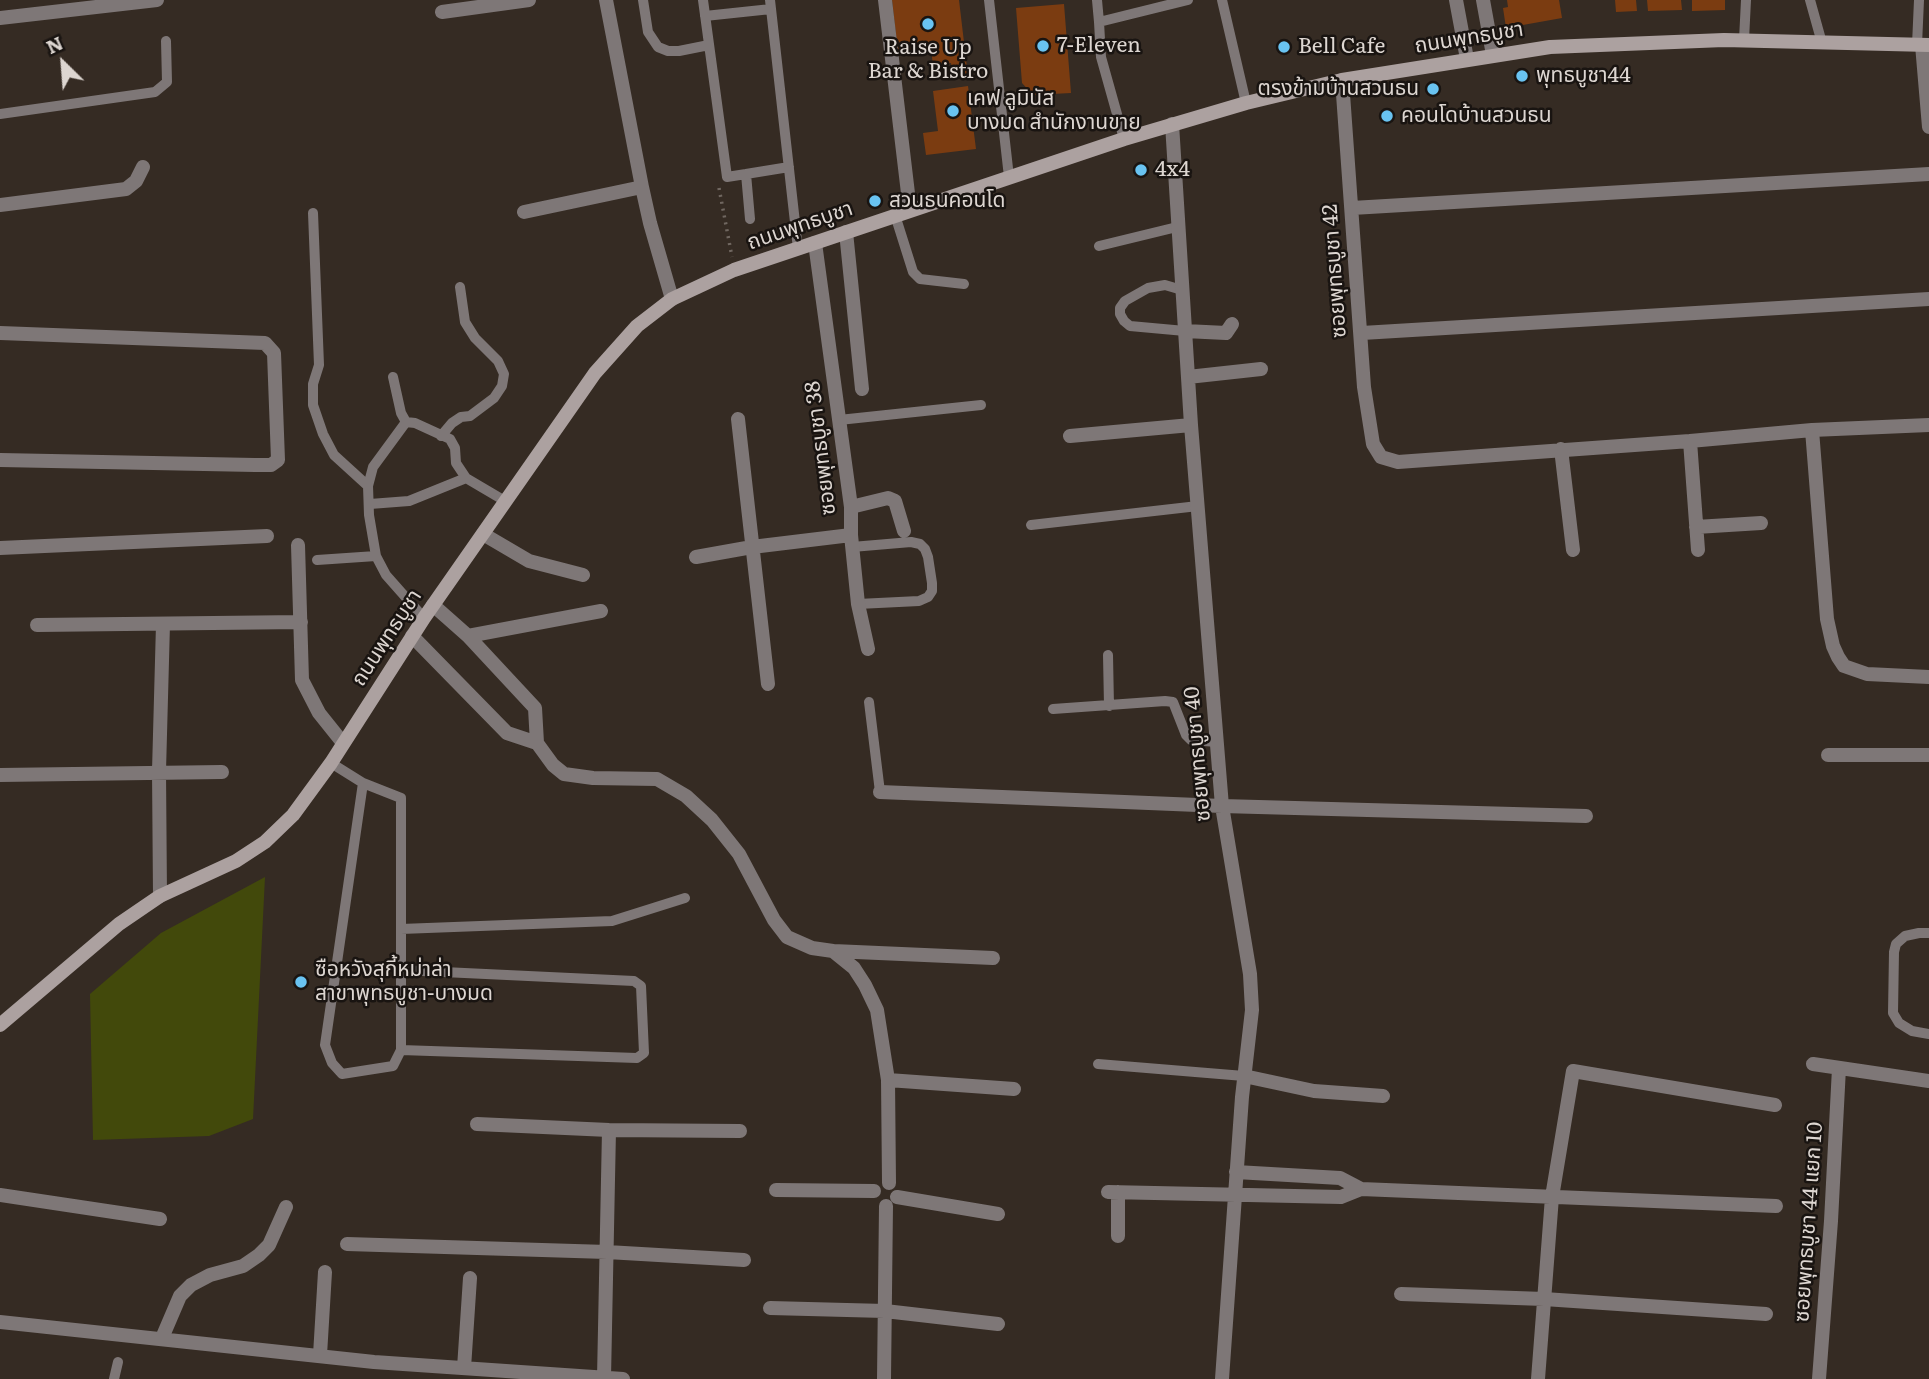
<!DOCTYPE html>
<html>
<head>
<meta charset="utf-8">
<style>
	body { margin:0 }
	#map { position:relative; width:1929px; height:1379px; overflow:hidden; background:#352b23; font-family:Literata,serif }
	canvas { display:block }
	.north { position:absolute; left:28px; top:28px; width:70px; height:70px; -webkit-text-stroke:5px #191411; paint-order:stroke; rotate:335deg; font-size:19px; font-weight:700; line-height:28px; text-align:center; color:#ddd6d1 }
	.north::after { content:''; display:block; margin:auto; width:24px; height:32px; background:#ddd6d1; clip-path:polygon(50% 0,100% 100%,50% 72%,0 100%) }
</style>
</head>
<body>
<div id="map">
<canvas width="1929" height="1379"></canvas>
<div class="north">N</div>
</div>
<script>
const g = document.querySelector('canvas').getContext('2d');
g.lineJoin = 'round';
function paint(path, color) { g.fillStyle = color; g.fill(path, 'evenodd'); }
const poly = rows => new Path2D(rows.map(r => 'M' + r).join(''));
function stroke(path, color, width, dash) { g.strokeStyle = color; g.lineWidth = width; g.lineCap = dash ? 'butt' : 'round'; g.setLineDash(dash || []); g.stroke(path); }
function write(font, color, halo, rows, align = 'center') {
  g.font = font + ' Literata,"Noto Sans Thai",serif'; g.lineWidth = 5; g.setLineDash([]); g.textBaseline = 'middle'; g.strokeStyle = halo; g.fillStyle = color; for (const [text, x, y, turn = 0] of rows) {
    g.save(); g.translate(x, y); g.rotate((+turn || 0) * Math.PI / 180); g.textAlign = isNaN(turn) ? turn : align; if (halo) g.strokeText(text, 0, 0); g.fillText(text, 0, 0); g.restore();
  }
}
const green = poly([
	[265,877,253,1119,209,1136,93,1140,90,994,161,933]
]);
const building = poly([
	[892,0,959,0,968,76,953,78,951,63,933,66,931,48,898,52],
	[1507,0,1559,0,1562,18,1506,28,1503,8,1508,7],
	[1615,0,1636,0,1637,11,1616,12],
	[1647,0,1681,0,1682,10,1648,11],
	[1692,0,1725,0,1725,10,1692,11],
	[1064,4,1071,93,1033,95,1022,83,1016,8],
	[968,86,976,149,926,155,923,133,938,131,933,91]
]);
const path = poly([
	[719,188,732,257]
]);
const service = poly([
	[643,0,648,32,658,47,668,51,679,51,709,45],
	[703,0,727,177,746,174,750,219],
	[770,0,798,249],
	[989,0,1009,177],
	[1097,0,1099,22,1188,0],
	[1222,0,1246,103],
	[1810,0,1822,43],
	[705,16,771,9],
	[1099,22,1101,57,1124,139],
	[1744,40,1746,0],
	[1917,45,1919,0],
	[0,114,155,92,167,82,166,41],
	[746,174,789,167],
	[313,213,319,365,313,384,313,405,323,434,334,455,368,486],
	[895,215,913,272,920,279,964,284],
	[1099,246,1177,227],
	[1182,290,1165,285,1148,288,1125,301,1120,308,1120,314,1124,321,1130,326,1185,331],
	[393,377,401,413,406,422,415,423,450,439,455,448,456,463,466,478,505,501],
	[839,420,981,405],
	[406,422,373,467,368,486,369,515,376,556,386,575,424,618],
	[441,436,452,423,461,417,470,416,494,398,502,386,504,374,498,361,475,338,465,322,460,287],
	[370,504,409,501,466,478],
	[1031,525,1198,506],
	[852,547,911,542,920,544,925,549,928,557,932,583,932,591,928,597,919,601,858,604],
	[317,560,376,556],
	[1108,655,1109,706],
	[869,702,880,792],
	[1053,709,1165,701,1173,702,1186,735,1191,740,1217,742],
	[331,763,363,783,401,798,401,1050,393,1066,342,1074,332,1063,325,1045,363,783],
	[401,929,612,921,685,898],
	[1929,933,1919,933,1905,936,1896,944,1894,952,1893,1013,1899,1023,1912,1031,1929,1034],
	[401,1050,637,1058,644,1053,641,986,634,981,401,970],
	[1098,1064,1244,1076],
	[114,1379,118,1362]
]);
const minor = poly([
	[606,0,642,187],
	[885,0,910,210],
	[1456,0,1467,59],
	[1483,0,1493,55],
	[442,12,529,0],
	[0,18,157,0],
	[1922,45,1929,127],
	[1342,80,1364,387,1373,444,1381,457,1398,462,1690,441,1812,430,1929,425],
	[1172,124,1191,425,1222,806,1250,974,1252,1010,1242,1097,1222,1379],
	[0,205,126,189,136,181,143,167],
	[1352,208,1929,174],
	[524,212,642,187,650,223,672,299],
	[846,232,862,389],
	[815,243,851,507,851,535,858,604,868,649],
	[1185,331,1226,333,1232,324],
	[0,333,265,343,274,353,278,460,271,465,255,465,0,460],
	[1362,333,1929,299],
	[1188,377,1261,369],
	[738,419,768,684],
	[1812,430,1827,619,1833,646,1838,657,1844,666,1867,674,1929,677],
	[1070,436,1191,425],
	[1690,441,1698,550],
	[1561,449,1573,550],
	[851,507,888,498,895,501,904,531],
	[1696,527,1761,523],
	[483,534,529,561,583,575],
	[298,545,302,680,319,713,343,743],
	[0,548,267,536],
	[696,557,752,547,851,535],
	[433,605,468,636,535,708,537,743,553,765,564,774,593,778,657,779,686,796,712,820,739,854,774,920,787,937,812,948,833,951,854,968,865,985,877,1010,888,1080,889,1183],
	[37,625,301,622],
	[412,636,507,733,537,743],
	[468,636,601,611],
	[1828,755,1929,755],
	[0,775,222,772],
	[880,792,1222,806,1586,816],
	[160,896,159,771,163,624],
	[833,951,993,958],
	[1813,1064,1929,1081],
	[1244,1076,1314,1091,1383,1096],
	[888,1080,1014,1089],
	[477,1124,609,1130,740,1131],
	[1361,1189,1776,1206],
	[776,1190,874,1191],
	[1108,1192,1341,1197,1361,1189,1340,1178,1236,1172],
	[0,1195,160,1219],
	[897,1197,998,1214],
	[1118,1236,1118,1192],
	[347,1244,607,1252,744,1260],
	[1401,1294,1544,1299,1766,1314],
	[770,1308,885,1311,998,1324],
	[0,1322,374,1362,623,1379],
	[162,1338,180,1296,191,1285,210,1275,243,1266,259,1255,269,1245,286,1207],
	[320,1355,325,1272],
	[464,1368,470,1278],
	[604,1378,609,1130],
	[884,1379,886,1206],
	[1538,1379,1552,1197,1573,1071,1775,1105],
	[1819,1379,1831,1221,1839,1068]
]);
const secondary = poly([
	[0,1025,119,924,160,896,236,861,265,842,293,815,331,763,424,618,595,373,637,326,672,299,734,270,1124,139,1246,103,1342,80,1550,47,1724,40,1929,45]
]);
const markers = [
	[928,24,7,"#69c3f1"],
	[1043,46,7,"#69c3f1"],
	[1284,47,7,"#69c3f1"],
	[1522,76,7,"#69c3f1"],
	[1433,89,7,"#69c3f1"],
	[953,111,7,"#69c3f1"],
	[1387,116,7,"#69c3f1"],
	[1141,170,7,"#69c3f1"],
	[875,201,7,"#69c3f1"],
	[301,982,7,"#69c3f1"]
];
const streetNames = [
	["ถนนพุทธบูชา",1469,38,-9],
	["ถนนพุทธบูชา",800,226,-19],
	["ซอยพุทธบูชา 42",1335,271,-94],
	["ซอยพุทธบูชา 38",821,448,-97],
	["ถนนพุทธบูชา",387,638,-57],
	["ซอยพุทธบูชา 40",1198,754,-95],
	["ซอยพุทธบูชา 44 แยก 10",1809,1222,-86]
];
const poiNames = [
	["7-Eleven",1057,46],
	["Bell Cafe",1298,47],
	["Raise Up",928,48,"center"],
	["Bar & Bistro",928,72,"center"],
	["พุทธบูชา44",1536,76],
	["ตรงข้ามบ้านสวนธน",1419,89,"right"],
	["เคฟ ลูมินัส",967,99],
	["บางมด สำนักงานขาย",967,123],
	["คอนโดบ้านสวนธน",1401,116],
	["4x4",1155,170],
	["สวนธนคอนโด",889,201],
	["ซือหวังสุกี้หม่าล่า",315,970],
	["สาขาพุทธบูชา-บางมด",315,994]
];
paint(green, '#42490b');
paint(building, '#7b3c11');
stroke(path, '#706760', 3.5, [2, 5]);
stroke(service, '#7e7777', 10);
stroke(minor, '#7e7777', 14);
stroke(secondary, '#aca1a0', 14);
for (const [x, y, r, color] of markers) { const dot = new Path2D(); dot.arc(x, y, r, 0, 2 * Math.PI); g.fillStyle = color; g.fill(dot); stroke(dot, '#191411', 2.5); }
write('21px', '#ddd6d1', '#191411', streetNames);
write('21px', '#ddd6d1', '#191411', poiNames, 'left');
</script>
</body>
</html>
